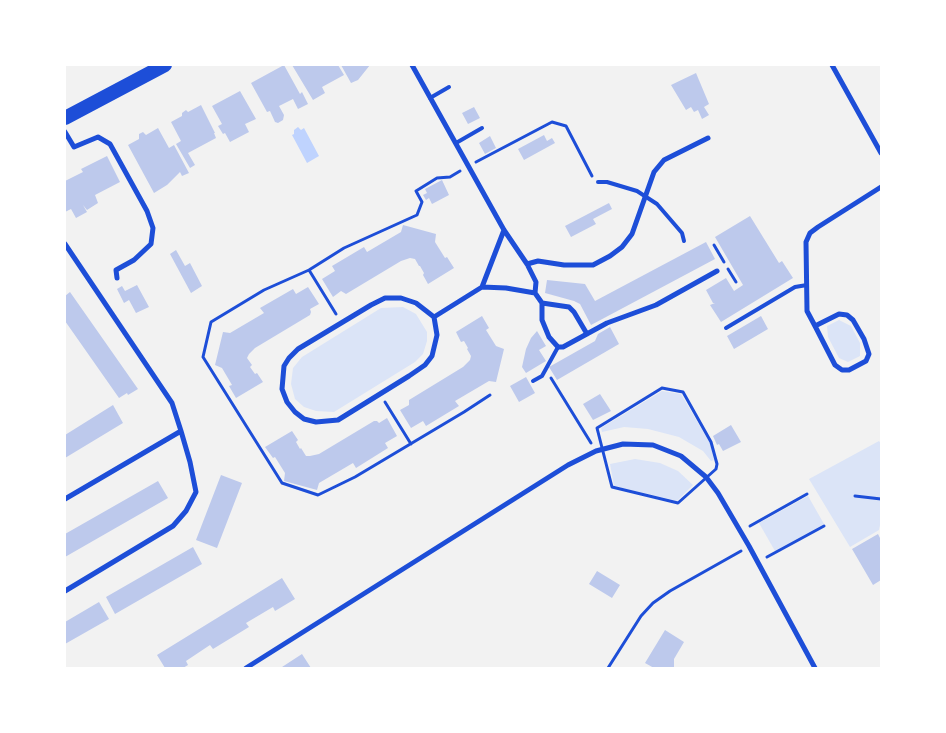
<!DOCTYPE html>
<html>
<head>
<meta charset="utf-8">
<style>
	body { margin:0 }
	#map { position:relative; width:946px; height:733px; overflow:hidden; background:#f2f2f2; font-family:"DejaVu Sans",sans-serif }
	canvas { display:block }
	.frame { position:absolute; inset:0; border:66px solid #fff; pointer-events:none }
</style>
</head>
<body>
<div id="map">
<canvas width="946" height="733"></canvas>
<div class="frame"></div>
</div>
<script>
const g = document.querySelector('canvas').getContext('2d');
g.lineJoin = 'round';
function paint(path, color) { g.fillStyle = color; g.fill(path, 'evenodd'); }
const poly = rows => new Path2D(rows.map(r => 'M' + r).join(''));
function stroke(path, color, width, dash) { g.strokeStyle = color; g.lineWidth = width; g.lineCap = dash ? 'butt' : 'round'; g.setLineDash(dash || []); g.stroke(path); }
const green = poly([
	[403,307,416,314,427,332,427,341,423,354,415,362,334,412,316,411,304,407,295,399,291,384,293,368,302,357,381,308],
	[839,320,851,326,860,343,860,356,848,362,839,358,828,337,827,326],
	[662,391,681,394,710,443,714,460,711,461,703,451,679,437,648,429,624,427,602,432,601,428],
	[879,441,881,444,881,520,879,530,850,547,809,479],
	[635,459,660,463,678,471,693,485,677,501,614,486,610,464],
	[808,496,824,524,775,551,759,523]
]);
const water = poly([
	[298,127,301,130,304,128,319,156,307,163,292,135,294,134,294,130]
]);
const building = poly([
	[284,65,300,94,302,92,308,104,298,109,293,99,279,106,284,115,283,120,278,123,275,122,270,111,267,112,251,83],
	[292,65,338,65,344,75,322,87,325,93,313,100],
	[341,65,370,65,358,80,351,83],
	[696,73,709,104,704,107,709,115,702,119,698,110,694,112,691,107,686,110,671,85],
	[240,91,256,119,245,124,249,132,230,142,225,133,223,134,218,126,222,124,212,106],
	[201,105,215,133,214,133,216,138,188,153,195,165,190,168,176,144,181,141,171,122,182,116,182,113,186,110,188,112],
	[474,107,480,118,468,124,462,113],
	[158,128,169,148,174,145,189,173,182,176,180,172,167,185,154,193,128,145,139,139,139,134,143,132,146,135],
	[544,135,547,141,552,138,555,143,524,160,518,149],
	[490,136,496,148,485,154,479,143],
	[107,156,120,182,95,195,98,203,87,210,83,205,87,212,76,218,71,209,65,212,65,181,83,172,81,169],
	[442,180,449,195,432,204,429,198,426,200,423,195,427,193,425,189],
	[609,203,612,209,593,219,596,224,571,237,565,226],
	[750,216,779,263,782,261,793,278,721,322,710,305,715,303,713,303,706,290,726,278,734,291,743,285,715,237],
	[403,225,436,234,435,242,445,258,447,257,454,268,428,284,423,275,424,273,420,266,419,266,415,259,410,258,401,261,346,294,341,291,333,297,322,279,335,271,332,266,364,247,367,252,401,232],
	[706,242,715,259,591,325,580,304,574,301,545,293,547,280,585,284,595,301],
	[176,250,185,266,190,263,202,286,191,293,170,254],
	[137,285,149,307,136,313,129,300,124,303,117,289,122,286,125,291],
	[308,287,319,304,310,309,311,312,310,315,255,348,249,354,247,358,252,365,250,367,255,374,257,373,263,382,236,398,229,386,232,385,222,368,215,365,223,332,230,333,264,313,260,308,293,289,296,294],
	[70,292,138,389,128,395,127,393,119,398,65,321,65,296],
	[482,316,489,328,486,330,496,346,504,349,496,382,489,381,455,401,459,406,426,426,423,421,411,428,400,410,409,405,409,400,463,367,470,360,471,356,467,349,468,348,464,341,461,342,456,332],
	[761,316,768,329,734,349,727,336],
	[610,327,619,344,557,380,549,367,595,341,598,334],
	[537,331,546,346,539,350,546,361,526,373,522,367,526,349,531,338],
	[526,377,535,393,519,402,510,386],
	[600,394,611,411,593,420,583,404],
	[113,405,123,423,65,458,65,435],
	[387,418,397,436,385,443,388,448,356,468,353,463,319,483,317,490,284,481,285,473,275,457,273,458,265,447,292,431,298,440,296,442,300,449,301,448,306,456,310,456,319,454,374,421,377,421,379,423],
	[731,425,741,442,723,451,719,444,717,445,713,436],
	[221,475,242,483,217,548,196,540],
	[158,481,168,498,65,557,65,534],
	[878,534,881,540,881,580,873,585,852,549],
	[193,547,202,564,115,614,106,597],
	[597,571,620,585,612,598,589,584],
	[282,578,295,599,275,611,273,607,246,623,249,627,213,649,210,645,186,661,188,665,183,668,165,668,157,655],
	[99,602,109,619,65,644,65,622],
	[665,630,684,642,674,659,674,668,654,668,645,663],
	[302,654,311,668,282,668,282,667]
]);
const path = poly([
	[476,162,552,122,566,126,592,176],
	[460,171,450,177,437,178,416,191,422,202,417,215,344,248,309,270,264,290,211,322,203,357,282,483,318,495,355,477,464,412,490,395],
	[714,245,724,262],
	[728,269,736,282],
	[309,270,336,314],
	[551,378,591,443],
	[662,388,683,392,711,442,717,464,716,469,678,503,612,487,597,428,662,388],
	[385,402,411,444],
	[855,496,881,499],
	[750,526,807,494],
	[767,557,824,526],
	[608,668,641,616,653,603,670,591,741,551]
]);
const service = poly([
	[430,98,449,87],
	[456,143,482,128],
	[598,182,607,182,637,191,657,204,682,233,684,241],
	[726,328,795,287,807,285],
	[533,381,542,376,558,347]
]);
const minor = poly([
	[412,65,504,230,527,264,536,282,535,293],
	[832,65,881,153],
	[65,132,74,147,98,137,110,144,147,211,153,228,151,244,134,260,116,270,117,278],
	[65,244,172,403,181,431],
	[527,264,538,261,564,265,593,265,610,256,622,247,632,234,654,172,664,160,708,138],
	[482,287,504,230],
	[535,293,542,303,542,320,549,337,558,347,563,347,607,323,656,305,717,271],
	[385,298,401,298,416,303,434,317,437,335,432,356,425,365,409,376,338,420,316,422,304,419,295,412,287,402,282,389,284,366,289,358,298,349,371,305,385,298],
	[542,303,569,307,574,312,587,334],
	[434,317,482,287,506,288,535,293],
	[815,326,839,314,847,315,853,320,864,339,869,354,866,361,849,370,842,370,835,365,815,326,807,311,806,242,810,233,818,227,881,187],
	[65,499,181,431,190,462,196,492,186,511,173,526,65,591],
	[246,668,568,465,596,451,623,444,653,445,681,456,706,477,718,493,749,546,815,668]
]);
const trunk = poly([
	[65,118,165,65]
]);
paint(green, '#dbe4f7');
paint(water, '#bfd3fe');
paint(building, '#bdc9ec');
stroke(path, '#1d4ed8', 3);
stroke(service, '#1d4ed8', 4);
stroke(minor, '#1d4ed8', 5);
stroke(trunk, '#1d4ed8', 14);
</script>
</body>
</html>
